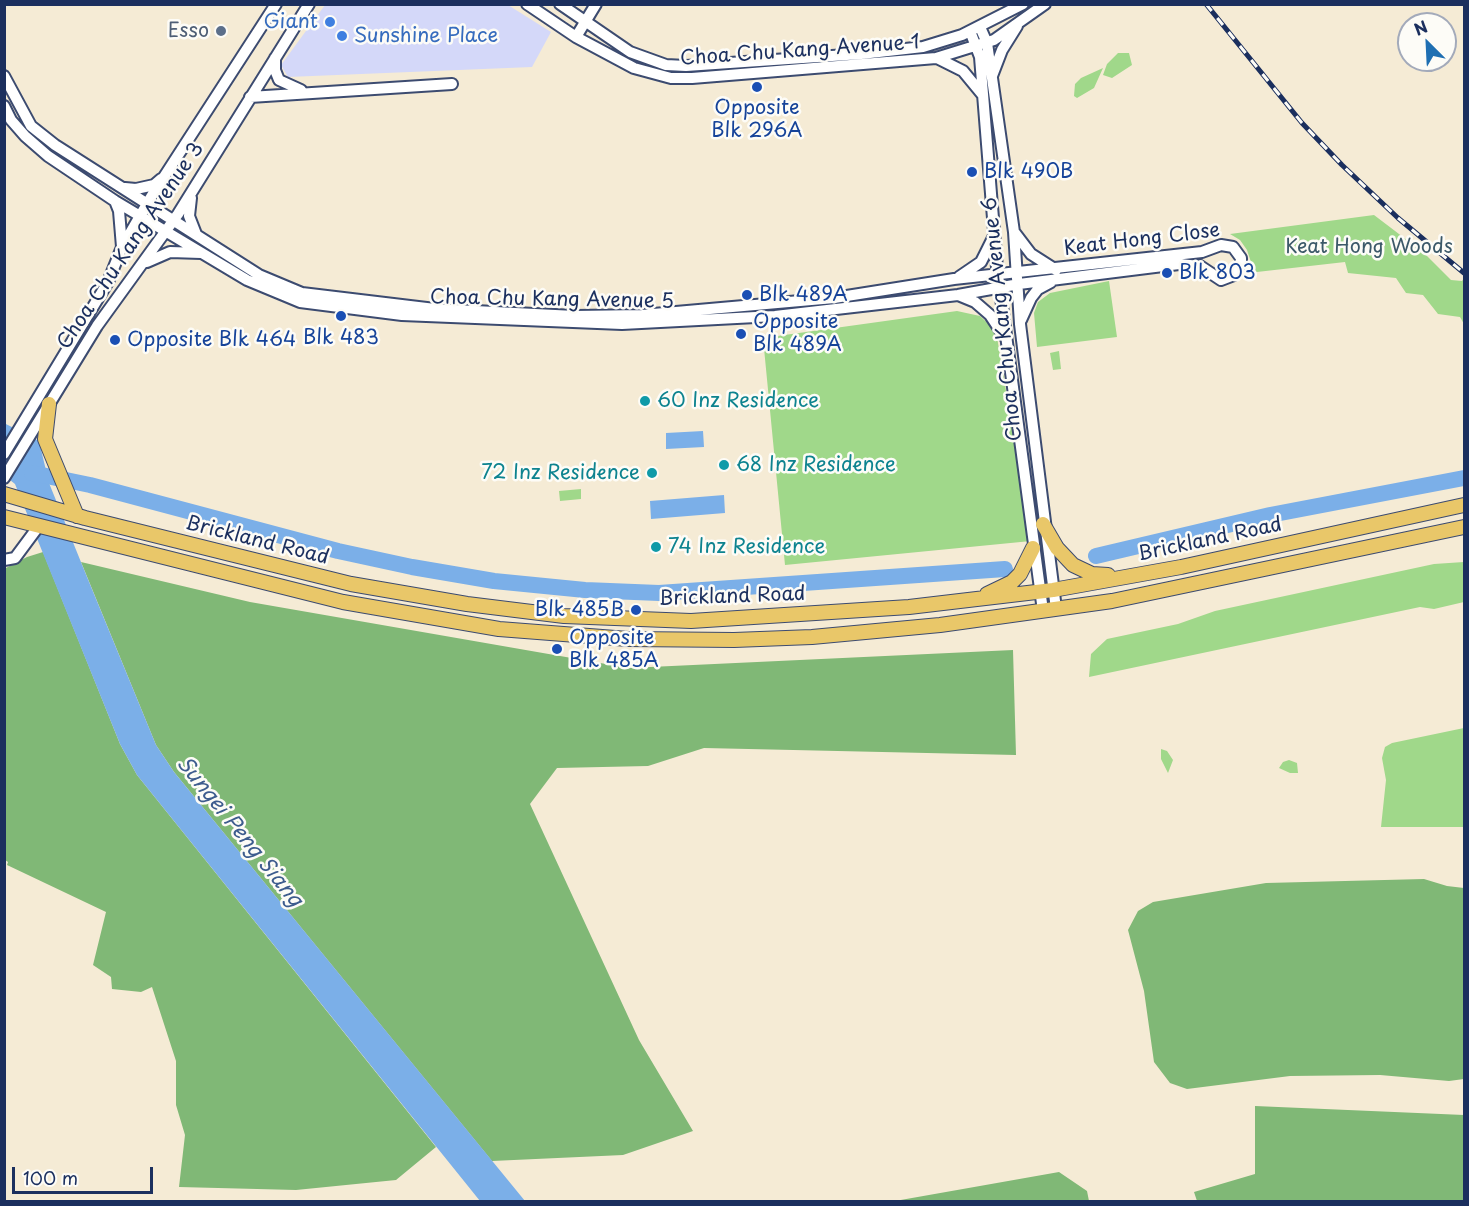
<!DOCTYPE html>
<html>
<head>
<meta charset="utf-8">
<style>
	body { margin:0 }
	#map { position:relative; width:1469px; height:1206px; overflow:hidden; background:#f5ebd5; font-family:"Playpen Sans",sans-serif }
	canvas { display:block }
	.frame { position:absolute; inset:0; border:6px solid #1b2f5e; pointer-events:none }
	.north { position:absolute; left:1397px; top:12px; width:60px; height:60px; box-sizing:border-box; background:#fdfcf7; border:2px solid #a3aaba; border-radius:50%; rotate:336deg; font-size:16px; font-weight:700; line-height:24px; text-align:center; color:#1b2f5e }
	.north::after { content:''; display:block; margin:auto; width:21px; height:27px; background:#1f6fb2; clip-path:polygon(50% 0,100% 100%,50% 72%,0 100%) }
	.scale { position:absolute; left:12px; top:1167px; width:141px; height:27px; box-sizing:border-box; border:3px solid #1b2f5e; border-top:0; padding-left:8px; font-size:18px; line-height:21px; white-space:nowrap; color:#1b2f5e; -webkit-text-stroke:4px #fdfcf7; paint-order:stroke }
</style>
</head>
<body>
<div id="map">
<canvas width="1469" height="1206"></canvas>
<div class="frame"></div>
<div class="north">N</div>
<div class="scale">100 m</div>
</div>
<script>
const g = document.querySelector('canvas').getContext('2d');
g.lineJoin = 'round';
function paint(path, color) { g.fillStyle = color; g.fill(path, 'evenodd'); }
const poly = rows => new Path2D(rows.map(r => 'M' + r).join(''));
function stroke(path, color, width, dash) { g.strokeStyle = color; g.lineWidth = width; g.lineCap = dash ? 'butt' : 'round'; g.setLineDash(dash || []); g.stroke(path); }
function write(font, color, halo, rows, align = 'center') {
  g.font = font + ' "Playpen Sans",sans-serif'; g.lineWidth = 5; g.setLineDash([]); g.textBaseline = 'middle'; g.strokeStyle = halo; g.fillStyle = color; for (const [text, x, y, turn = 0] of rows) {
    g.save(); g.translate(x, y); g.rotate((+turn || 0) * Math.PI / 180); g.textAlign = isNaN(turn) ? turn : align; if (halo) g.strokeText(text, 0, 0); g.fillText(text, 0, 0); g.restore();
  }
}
const built = poly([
	[325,5,508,5,551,32,532,67,288,77,281,65]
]);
const green = poly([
	[1118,53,1129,53,1132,65,1112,78,1103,75,1107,64],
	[1103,68,1094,88,1077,98,1074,96,1075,84,1081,78],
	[1374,215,1424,253,1451,280,1462,281,1464,278,1464,324,1460,317,1438,314,1423,295,1406,293,1396,278,1348,273,1345,262,1248,273,1251,262,1247,250,1240,240,1230,234],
	[1109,281,1117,337,1037,347,1034,313,1038,302,1050,293],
	[957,311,980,316,996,331,1031,541,785,565,763,338],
	[1059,351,1061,369,1053,370,1050,353],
	[581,489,581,499,560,501,559,491],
	[1464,562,1464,602,1434,609,1420,607,1089,677,1091,654,1107,639,1178,624,1215,611,1434,564],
	[1464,728,1464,827,1381,827,1386,780,1382,758,1385,747,1392,743],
	[1161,749,1167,751,1173,760,1168,773,1161,759],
	[1289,760,1297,763,1298,773,1290,773,1279,768,1283,762]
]);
const forest = poly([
	[43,552,120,744,137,775,436,1147,396,1180,296,1190,179,1187,185,1135,176,1105,176,1061,152,987,141,992,112,989,111,977,93,965,106,912,7,865,8,862,5,860,4,569,27,557],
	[81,562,250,602,629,668,1013,650,1016,755,704,748,648,766,557,768,530,804,639,1040,693,1131,623,1155,492,1161,174,772,156,745],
	[1424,879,1447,886,1464,888,1464,1079,1449,1081,1380,1075,1290,1076,1187,1089,1170,1083,1154,1062,1144,991,1128,930,1138,911,1153,902,1266,883],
	[1255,1106,1464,1115,1464,1201,1197,1201,1194,1192,1255,1174],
	[1059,1172,1087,1191,1089,1201,895,1201]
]);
const water = poly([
	[4,423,39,441,49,483,87,577,156,745,174,772,525,1201,480,1201,137,775,120,744,15,484,5,476],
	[703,431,704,447,666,449,666,433],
	[724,495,725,513,651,519,650,501]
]);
const river = poly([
	[32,473,90,485,338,551,412,567,494,581,585,590,659,593,1005,569],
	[1096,556,1270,515,1464,478]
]);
const minor = poly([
	[527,4,576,37,634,68,671,78,692,78,936,58,994,40,1045,4],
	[560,4,630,52,666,65,686,66,861,54,923,47,962,35,1023,4],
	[980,27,987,43,1014,232,1020,324,1056,609],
	[970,31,980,57,997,268,1043,611],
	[576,37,596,4],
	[275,58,275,70,279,80,301,90],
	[937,58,963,71,982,94],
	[4,76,31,126,55,145,259,275,302,293,435,309,575,316,642,315,834,298,954,279,1202,252,1221,245,1233,247,1241,258,1241,264,1234,275,1221,280,1200,266,1179,264,1019,284,958,295,775,316,622,324,402,315,300,302,247,280,115,201,48,156,25,136,11,120,4,106],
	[992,76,1002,50,1017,26],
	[250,97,452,84],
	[125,188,136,189,154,185,161,179],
	[191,198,189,216,196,234],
	[115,201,119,211,122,247],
	[1015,233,1031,254,1056,270],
	[147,262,170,252,201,253],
	[959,277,981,262,993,238],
	[958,295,975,302,990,315,1004,336],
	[1021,320,1031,298,1038,289,1051,282],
	[4,454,108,282,122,247,151,197,276,4],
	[4,478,97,326,178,214,309,4],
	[4,560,15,558,38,527]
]);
const major = poly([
	[49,404,45,439,77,516],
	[4,494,85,518,351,584,467,604,564,616,691,621,909,607,1053,590,1181,567,1464,505],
	[4,517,343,602,499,629,628,639,734,640,812,637,940,625,1112,601,1464,527],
	[1043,524,1057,548,1073,565,1092,574,1108,575],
	[987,594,1012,582,1020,574,1033,548]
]);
const rail = poly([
	[1206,4,1302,123,1342,165,1398,218,1464,273]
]);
const markers = [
	[330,22,6,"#3f7fe0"],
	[221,31,6,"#5c6f8a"],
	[342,36,6,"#3f7fe0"],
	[757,87,6,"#1a4fb4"],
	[972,172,6,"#1a4fb4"],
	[1167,273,6,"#1a4fb4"],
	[747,295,6,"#1a4fb4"],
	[341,316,6,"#1a4fb4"],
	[741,334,6,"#1a4fb4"],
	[115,340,6,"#1a4fb4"],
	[645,401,6,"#0f9aa8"],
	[724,465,6,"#0f9aa8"],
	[652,473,6,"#0f9aa8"],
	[656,547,6,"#0f9aa8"],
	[636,610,6,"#1a4fb4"],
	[557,649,6,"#1a4fb4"]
];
const shopNames = [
	["Giant",318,22],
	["Sunshine Place",354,36,"left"]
];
const serviceNames = [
	["Esso",209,31]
];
const streetNames = [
	["Choa Chu Kang Avenue 1",800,51,-4],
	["Keat Hong Close",1142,240,-7],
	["Choa Chu Kang Avenue 3",131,246,-56],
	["Choa Chu Kang Avenue 5",552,300,1],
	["Choa Chu Kang Avenue 6",1003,319,-96],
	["Brickland Road",1210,540,-12],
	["Brickland Road",257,541,14],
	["Brickland Road",732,597,-2]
];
const transitNames = [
	["Opposite",757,108,"center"],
	["Blk 296A",757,131,"center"],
	["Blk 490B",984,172],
	["Blk 803",1179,273],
	["Blk 489A",759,295],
	["Opposite",753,322],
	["Blk 489A",753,345],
	["Blk 483",341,338,"center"],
	["Opposite Blk 464",127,340],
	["Blk 485B",624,610,"right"],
	["Opposite",569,638],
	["Blk 485A",569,661]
];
const parkNames = [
	["Keat Hong Woods",1369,247]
];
const cultureNames = [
	["60 Inz Residence",657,401],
	["68 Inz Residence",736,465],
	["72 Inz Residence",640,473,"right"],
	["74 Inz Residence",668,547]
];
const waterNames = [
	["Sungei Peng Siang",239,832,51]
];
paint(built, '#d4d8f9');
paint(green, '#a0d88a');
paint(forest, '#80b876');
paint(water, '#7bafe8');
stroke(river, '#7bafe8', 16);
stroke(minor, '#3c4b70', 14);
stroke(major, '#3c4b70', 16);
stroke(minor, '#fff', 10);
stroke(major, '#e9c769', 14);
stroke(rail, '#1b2f5e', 5);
stroke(rail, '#fdfcf7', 3, [9]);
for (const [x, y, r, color] of markers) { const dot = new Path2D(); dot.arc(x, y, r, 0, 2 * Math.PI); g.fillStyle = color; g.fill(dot); stroke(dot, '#fdfcf7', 2); }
write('20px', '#366cbe', '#fdfcf7', shopNames, 'right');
write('20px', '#4e5e75', '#fdfcf7', serviceNames, 'right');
write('20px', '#1b2f5e', '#fdfcf7', streetNames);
write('20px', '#164399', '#fdfcf7', transitNames, 'left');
write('20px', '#3c5969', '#fdfcf7', parkNames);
write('20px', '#0d838f', '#fdfcf7', cultureNames, 'left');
write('italic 21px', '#3d5c8e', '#fdfcf7', waterNames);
</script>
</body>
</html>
